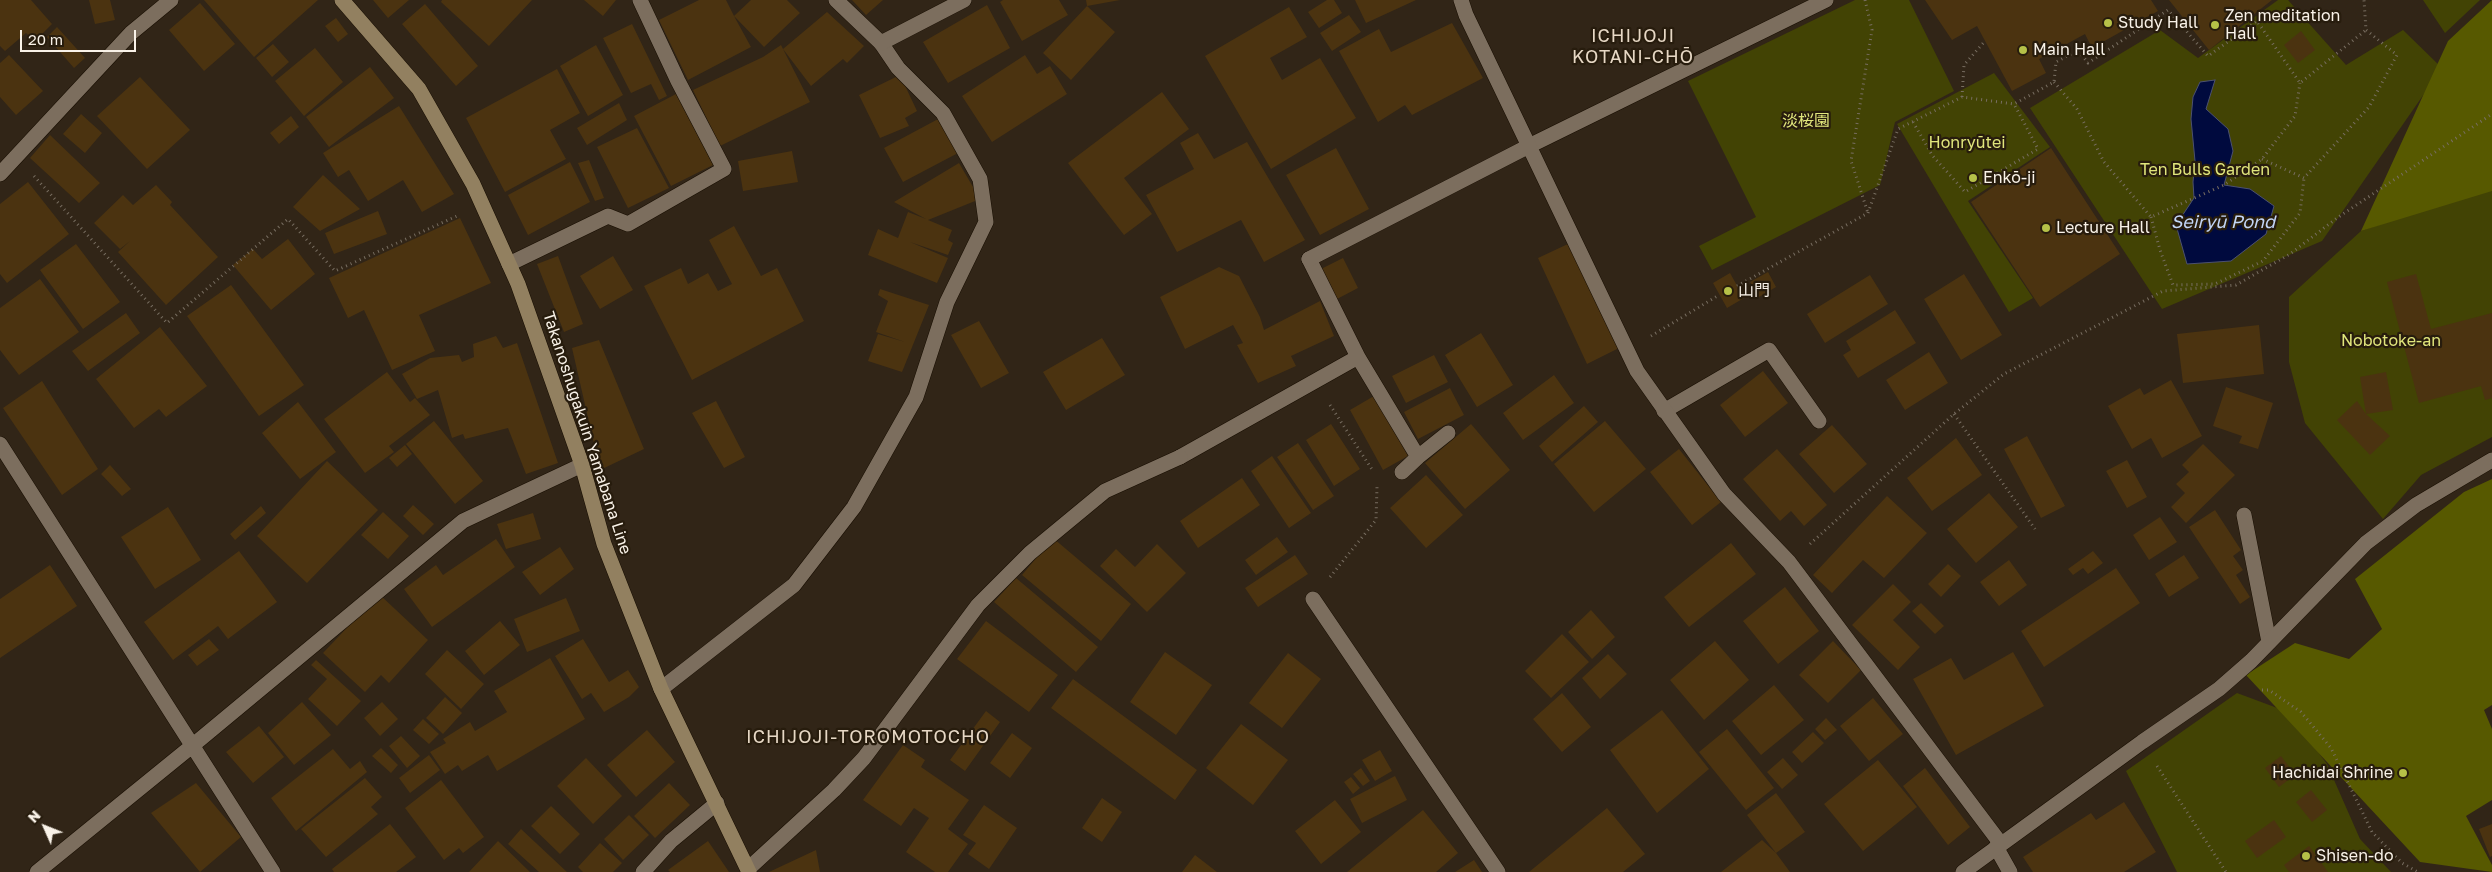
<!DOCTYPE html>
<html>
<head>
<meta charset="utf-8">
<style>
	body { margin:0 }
	#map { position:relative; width:2492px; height:872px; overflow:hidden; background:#312517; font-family:"Golos Text",sans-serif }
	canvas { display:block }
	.north { position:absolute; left:20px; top:802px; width:50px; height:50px; -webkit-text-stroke:4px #271c0d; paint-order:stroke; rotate:314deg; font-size:14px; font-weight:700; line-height:20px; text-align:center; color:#f9f2e8 }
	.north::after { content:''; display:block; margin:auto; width:18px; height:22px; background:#f9f2e8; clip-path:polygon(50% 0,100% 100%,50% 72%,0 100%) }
	.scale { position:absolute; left:20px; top:30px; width:116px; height:22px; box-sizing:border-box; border:2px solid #f9f2e8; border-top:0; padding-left:6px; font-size:15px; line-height:18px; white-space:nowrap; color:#f9f2e8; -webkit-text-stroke:4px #271c0d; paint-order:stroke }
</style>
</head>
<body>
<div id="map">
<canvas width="2492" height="872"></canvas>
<div class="north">N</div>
<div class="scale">20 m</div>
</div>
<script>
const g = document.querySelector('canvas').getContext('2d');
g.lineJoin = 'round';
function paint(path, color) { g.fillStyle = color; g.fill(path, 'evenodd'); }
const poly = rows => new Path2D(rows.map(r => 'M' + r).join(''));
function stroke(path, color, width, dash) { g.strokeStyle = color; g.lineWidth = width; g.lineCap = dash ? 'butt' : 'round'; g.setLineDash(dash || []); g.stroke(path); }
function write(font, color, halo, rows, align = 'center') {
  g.font = font + ' "Golos Text","Noto Sans JP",sans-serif'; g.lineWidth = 4.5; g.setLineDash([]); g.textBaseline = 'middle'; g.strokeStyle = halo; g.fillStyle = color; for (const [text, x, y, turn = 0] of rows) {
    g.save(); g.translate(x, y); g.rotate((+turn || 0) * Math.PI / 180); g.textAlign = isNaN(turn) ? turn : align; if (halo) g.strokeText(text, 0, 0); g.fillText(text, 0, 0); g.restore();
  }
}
const green = poly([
	[1855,0,1909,0,1954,91,1895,122,1880,185,1712,270,1699,246,1756,217,1688,81],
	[2278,0,2288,0,2346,65,2403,30,2442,68,2322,241,2162,309,2030,108,2160,30,2198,58],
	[2423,0,2480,0,2445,33],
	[1994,73,2050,147,1968,201,2033,298,2009,312,1897,124],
	[2492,186,2492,437,2421,475,2383,519,2305,423,2289,362,2289,297,2361,231],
	[2237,693,2288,712,2327,764,2360,839,2391,872,2177,872,2126,771]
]);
const forest = poly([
	[2492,0,2492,191,2361,231,2448,41],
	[2492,479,2492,705,2484,710,2492,729,2492,800,2466,816,2492,865,2492,872,2420,862,2246,675,2295,643,2349,659,2382,629,2355,579,2464,492]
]);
const water = poly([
	[2215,80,2206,109,2228,129,2233,151,2224,185,2250,189,2274,206,2266,234,2231,261,2187,264,2176,225,2194,198,2193,182,2195,161,2191,119,2193,97,2200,82,2215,80]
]);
const building = poly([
	[0,0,31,0,52,24,35,41,26,33,5,51,0,46],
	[89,0,110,0,115,20,95,24],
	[204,0,318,0,254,57],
	[373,0,409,0,388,18],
	[442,0,532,0,489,46,441,2],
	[584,0,616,0,603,16],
	[699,0,726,0,734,16,751,0,787,0,800,13,764,47,734,16,751,47,688,80,659,20],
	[852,0,883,0,866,15],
	[1003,0,1059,0,1068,15,1022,41,1000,2],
	[1086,0,1120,0,1087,6,1115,32,1071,80,1043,53,1087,6],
	[1327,0,1334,0,1342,13,1319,28,1308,12],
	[1355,0,1416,0,1366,23],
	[1925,0,2151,0,2158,11,2092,48,2085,34,2039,59,2046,73,2012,91,1977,26,1952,40],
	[2169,0,2272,0,2209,50],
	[200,3,235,44,204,71,169,30],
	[425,4,478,66,456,86,402,24],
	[987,5,1010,48,948,83,923,42],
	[1289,7,1307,37,1270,58,1282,80,1320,58,1356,118,1271,169,1205,56],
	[827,12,864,46,847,63,843,59,811,86,783,49,810,102,720,146,693,90,763,57,781,45,783,49],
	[1349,15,1361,32,1332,51,1320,33],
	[336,18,348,34,338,42,325,26],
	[1452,23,1483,78,1412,115,1405,105,1378,122,1339,51,1379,29,1391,52],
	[632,24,667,96,659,100,651,84,631,93,603,38],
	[57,27,85,58,74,68,47,37],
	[2301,31,2315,50,2298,63,2284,45],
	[273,44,289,62,272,77,256,58],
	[596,45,623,95,588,116,560,66],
	[315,48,343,82,304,116,275,81],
	[9,55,43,91,16,115,0,97,0,63],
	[1025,55,1037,74,1050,66,1067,94,992,142,962,96],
	[370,67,394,98,329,147,306,117],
	[557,69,580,113,550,130,566,159,505,192,466,118],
	[900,75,917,111,905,118,909,126,880,138,859,95],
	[140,77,190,130,147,169,97,116],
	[1162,92,1189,129,1124,178,1152,214,1124,235,1068,163],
	[676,94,713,165,671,186,634,116],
	[619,103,627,120,587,145,577,128],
	[399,106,454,194,422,212,403,180,368,201,349,170,338,177,323,153],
	[81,114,102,133,85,153,63,134],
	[291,116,299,127,279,144,270,133],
	[940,118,958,153,903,182,884,148],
	[637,128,669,188,628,208,597,147],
	[1198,133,1214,159,1247,142,1305,240,1264,262,1241,220,1177,252,1146,195,1194,169,1180,143],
	[50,135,100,183,79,203,30,158],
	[1336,148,1369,209,1320,235,1286,175],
	[2051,148,2120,254,2040,307,1971,202],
	[792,151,798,182,743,191,738,161],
	[589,160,604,198,595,201,578,163],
	[570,162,590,202,528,235,508,195],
	[959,163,980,199,928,220,952,230,948,240,953,243,948,255,910,242,948,258,937,283,868,255,878,229,898,238,908,212,926,219,894,202],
	[323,175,360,209,320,231,293,207],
	[28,182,69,234,7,283,0,274,0,204],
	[156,185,172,202,170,205,218,257,166,305,118,252,130,241,120,249,94,223,123,195,133,205],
	[378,211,387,234,334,254,325,233],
	[460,218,491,283,419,315,435,351,392,370,364,310,348,318,329,278],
	[734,226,761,276,777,268,804,321,692,380,644,286,681,268,688,284,708,273,718,291,732,284,709,240],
	[288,239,315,274,271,310,233,265,253,249,262,259],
	[1570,243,1619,348,1587,364,1538,258],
	[76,244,120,302,83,329,40,270],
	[558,256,583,324,564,332,537,264],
	[613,256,633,290,600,309,580,276],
	[1343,258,1358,288,1337,299,1321,269],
	[1219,267,1239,276,1260,317,1264,330,1320,301,1334,336,1291,356,1296,366,1258,383,1237,345,1243,343,1233,325,1185,349,1160,297],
	[1768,272,1776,287,1759,297,1750,282],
	[1730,273,1744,298,1727,308,1713,283],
	[1964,274,2002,335,1961,360,1924,299],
	[2416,274,2431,329,2492,313,2492,398,2485,400,2481,386,2419,403,2387,282],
	[1870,275,1888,304,1825,343,1807,314],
	[40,279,79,332,19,375,0,350,0,308],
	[231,285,304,385,259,416,187,316],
	[880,289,929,305,902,372,868,361,878,334,905,342,876,332,888,301,878,295],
	[1895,310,1916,343,1858,378,1843,355,1851,350,1846,341],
	[126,313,140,333,88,371,72,351],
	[979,321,1009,373,981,388,951,335],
	[2259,325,2264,374,2183,383,2177,334],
	[160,327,207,386,166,417,159,409,134,428,96,379],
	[1481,333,1513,385,1477,407,1445,355],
	[496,336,503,348,517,343,558,463,526,474,508,428,465,439,463,434,452,438,438,390,417,399,402,374,430,358,459,355,462,362,474,357,473,344],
	[1102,338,1125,375,1066,410,1043,372],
	[599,340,644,449,600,470,572,348],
	[1929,352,1948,383,1905,410,1886,380],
	[1434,355,1448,382,1406,403,1392,376],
	[1763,371,1788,403,1745,437,1720,405],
	[387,372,410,402,415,398,430,415,389,446,394,452,365,473,324,419],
	[2386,372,2393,410,2366,414,2390,436,2370,455,2337,420,2357,401,2366,414,2360,377],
	[1554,375,1574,403,1523,440,1503,413],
	[2171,380,2202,436,2162,458,2151,438,2132,449,2108,406,2140,388,2144,395],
	[42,381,98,469,62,495,3,408],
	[2226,387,2273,403,2258,449,2239,443,2242,436,2213,426],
	[1450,388,1464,415,1418,439,1404,412],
	[1374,396,1408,456,1383,470,1350,410],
	[716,401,745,457,724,468,692,413],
	[298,402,336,452,300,479,262,433],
	[1584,406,1598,422,1552,462,1539,446],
	[434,421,483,481,455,504,406,444],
	[1605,421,1646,469,1594,512,1554,464],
	[1331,424,1360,469,1334,486,1306,440],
	[1471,424,1510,470,1465,509,1425,463],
	[1832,425,1867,464,1834,493,1799,454],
	[2027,436,2065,506,2041,518,2004,449],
	[1956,438,1982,475,1932,511,1907,478],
	[1298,443,1334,496,1313,510,1277,457],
	[2203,444,2235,475,2186,523,2171,507,2185,493,2176,484,2189,472,2182,465],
	[405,445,412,454,397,467,389,458],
	[1679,449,1721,502,1692,525,1650,472],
	[1777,449,1827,505,1804,526,1791,511,1780,521,1743,479],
	[1272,456,1311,513,1289,528,1251,471],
	[2127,460,2147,497,2127,508,2106,471],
	[327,461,378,510,307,583,257,536],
	[110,465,131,489,122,496,101,474],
	[1426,475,1463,515,1426,548,1390,508],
	[1242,478,1260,505,1198,548,1180,521],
	[1989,493,2018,527,1976,563,1947,529],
	[1887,496,1927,533,1884,578,1863,560,1832,593,1813,575],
	[413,505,434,524,423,535,403,516],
	[261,506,266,513,235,540,230,534],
	[168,507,201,560,155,589,121,537],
	[2215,510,2241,550,2233,556,2243,570,2236,575,2250,597,2240,604,2189,527],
	[383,512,409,536,388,559,361,535],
	[533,513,541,539,506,549,497,524],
	[2160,517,2177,542,2149,560,2133,535],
	[1277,537,1288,552,1256,575,1245,560],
	[1053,538,1131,604,1101,641,1022,575],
	[496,539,515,567,432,627,404,589,436,565,443,575],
	[1731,543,1756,574,1689,627,1664,597],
	[1157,544,1186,573,1147,612,1100,566,1116,549,1135,567],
	[560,547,574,569,540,595,522,572],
	[239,551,277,602,228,639,218,626,173,660,144,622],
	[2093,551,2103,563,2088,574,2083,568,2073,575,2068,569],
	[1295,555,1308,574,1258,607,1245,588],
	[2184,555,2199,578,2169,597,2155,574],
	[2009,560,2027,585,1999,606,1980,582],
	[1948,564,1961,576,1941,597,1928,584],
	[50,565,77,606,0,658,0,599],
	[2116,568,2140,603,2044,667,2021,631],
	[1016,578,1098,647,1076,672,994,602],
	[1893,584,1911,602,1893,620,1920,647,1898,670,1852,625],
	[1785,587,1819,631,1778,664,1743,621],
	[379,594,428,640,389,683,381,675,365,692,323,653],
	[566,598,580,631,527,652,514,619],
	[1921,603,1944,626,1935,634,1912,611],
	[1591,610,1615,637,1592,659,1568,632],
	[500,621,520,645,484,675,465,651],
	[986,621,1058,675,1029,712,957,659],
	[1562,634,1589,662,1551,698,1525,671],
	[209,639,219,650,197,666,188,655],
	[583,639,609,682,628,670,639,687,629,697,604,712,591,693,582,699,555,656],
	[1715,641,1749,680,1704,720,1670,680],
	[1833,641,1861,670,1828,703,1799,675],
	[447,650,484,684,461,709,425,674],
	[1165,652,1212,685,1176,735,1130,702],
	[2013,652,2044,706,1956,755,1913,679,1951,658,1964,680],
	[1288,653,1321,679,1282,728,1249,703],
	[1608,654,1627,674,1600,699,1582,678],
	[550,658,585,719,497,771,488,755,462,771,458,765,445,774,430,752,446,743,443,739,470,722,475,731,507,712,494,691],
	[316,660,361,701,337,726,308,699,327,679,311,665],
	[1073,679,1197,770,1175,800,1051,708],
	[1774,685,1804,720,1761,755,1732,721],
	[1562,693,1591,727,1562,752,1533,719],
	[445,697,462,713,443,734,426,718],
	[1873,698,1903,734,1869,761,1840,726],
	[302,702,331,735,294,765,268,733],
	[382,702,398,719,380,736,364,718],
	[1662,710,1709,769,1657,813,1610,750],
	[986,711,1000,722,965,771,950,760],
	[1826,718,1837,730,1825,740,1815,729],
	[423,719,439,734,429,744,413,730],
	[1241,724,1288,760,1253,805,1206,768],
	[259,726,284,757,253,783,226,752],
	[1727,729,1774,788,1746,810,1699,752],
	[647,730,675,762,636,797,607,765],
	[1813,732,1824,743,1802,763,1792,752],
	[1012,733,1032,748,1010,778,990,763],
	[401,736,420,756,407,768,389,746],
	[903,745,925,760,921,767,969,800,948,829,968,844,948,872,935,872,906,852,929,818,914,808,901,826,863,800],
	[381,748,398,765,391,773,372,756],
	[333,749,350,769,360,761,367,772,296,831,271,798],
	[1380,750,1392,771,1375,781,1362,760],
	[429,755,440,770,410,793,399,778],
	[2281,756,2295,775,2279,787,2265,768],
	[586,758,622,796,593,824,557,786],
	[1783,758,1798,775,1782,789,1767,772],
	[1878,760,1917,807,1863,851,1824,804],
	[1361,768,1370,781,1363,786,1353,774],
	[1925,768,1970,827,1948,845,1903,786],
	[1395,776,1407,800,1362,823,1350,799],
	[1351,777,1360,788,1353,794,1344,782],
	[365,778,382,797,371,807,378,814,326,857,301,829],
	[441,780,484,837,463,853,459,848,444,860,405,808],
	[196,783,241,837,200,872,151,813],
	[669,783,690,805,655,838,634,816],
	[2311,790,2327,810,2312,822,2296,802],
	[1776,793,1805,832,1776,853,1790,872,1721,872,1762,840,1776,853,1747,815],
	[1102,798,1122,812,1102,842,1082,828],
	[1335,800,1361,832,1321,864,1295,831],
	[2124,802,2156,852,2124,872,2033,872,2023,857,2091,813,2096,820],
	[984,805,1017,828,989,869,968,854,976,843,963,835],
	[551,806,580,834,560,854,531,826],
	[1607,808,1645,854,1623,872,1529,872],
	[1423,810,1458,853,1436,872,1347,872],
	[629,815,649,835,623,860,604,839],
	[2274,820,2286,837,2257,858,2245,841],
	[390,824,416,857,396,872,334,872,332,869],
	[2492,824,2492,856,2490,857,2479,829],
	[521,829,567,872,539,872,508,844],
	[498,841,530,872,469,872],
	[708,841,729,872,670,872,668,870],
	[600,843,622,863,613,872,583,872,578,867],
	[2309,846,2328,872,2289,872,2284,865],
	[816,850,820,872,769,872],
	[1195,855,1217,872,1182,872],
	[1474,860,1482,872,1455,872]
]);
const path = poly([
	[1865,0,1872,30,1851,161,1868,213],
	[2054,82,2077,109,2104,162,2151,217,2224,185,2262,159,2295,116,2300,83],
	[1962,97,1964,65,1985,41],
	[1913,122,1932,155,1965,192,2038,149,2014,104],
	[2262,159,2304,178,2369,107,2397,55,2366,30,2364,0],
	[34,176,167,323,288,219,335,271,457,216],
	[2151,217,2160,250,2173,285,2215,284,2263,261,2300,213,2304,178],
	[1737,286,1868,213,1898,129,1962,97,2014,104,2054,82,2056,62,2078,50,2088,63,2168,10,2208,56,2257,21,2300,83,2366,30],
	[1651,336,1719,295],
	[1330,405,1373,471],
	[1954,414,2035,529],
	[1810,544,1954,414,2004,374,2163,291,2236,285,2290,254,2337,218,2492,114],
	[1330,577,1376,520,1377,487],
	[2262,690,2269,690,2301,712,2331,748,2372,832,2402,863,2418,872],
	[2157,766,2226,872]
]);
const lane = poly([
	[1529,146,1826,0],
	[1309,259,1358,357,1418,457,1448,433],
	[509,264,608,216,628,224,724,169,678,81,640,0],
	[1664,411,1769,350,1819,421],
	[1180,457,1358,357],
	[1402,472,1418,457],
	[2244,515,2269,642],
	[1313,599,1498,872],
	[661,689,794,585,854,507,916,397,947,302,986,222,980,179,943,113,898,68,881,43],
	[1996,847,2010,872]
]);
const street = poly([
	[836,0,881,43,964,0],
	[1461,0,1466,15,1637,371,1724,494,1789,562,2001,844],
	[0,174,131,33,171,0],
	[1309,259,1529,146],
	[0,444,273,872],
	[748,869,834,790,864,758,978,605,1030,553,1105,491,1180,457],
	[37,872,192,746,463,521,582,465],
	[643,872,671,841,717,803],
	[1963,872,2142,742,2219,689,2251,661,2366,543,2416,505,2492,460]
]);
const secondary = poly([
	[342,0,419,89,473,184,518,284,582,465,604,544,661,689,749,872]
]);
const markers = [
	[2108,23,5,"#b6c148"],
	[2215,25,5,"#b6c148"],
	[2023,50,5,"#b6c148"],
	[1973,178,5,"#b6c148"],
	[2046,228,5,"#b6c148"],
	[1728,291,5,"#b6c148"],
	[2403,773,5,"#b6c148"],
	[2306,856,5,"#b6c148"]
];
const poiNames = [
	["Zen meditation",2225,16],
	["Hall",2225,34],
	["Study Hall",2118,23],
	["Main Hall",2033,50],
	["Enkō-ji",1983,178],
	["Lecture Hall",2056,228],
	["山門",1738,291],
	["Hachidai Shrine",2393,773,"right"],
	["Shisen-do",2316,856]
];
const parkNames = [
	["淡桜園",1806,121],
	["Honryūtei",1967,143],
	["Ten Bulls Garden",2205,170],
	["Nobotoke-an",2391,341]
];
const streetNames = [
	["Takanoshugakuin Yamabana Line",587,433,72]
];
const neighbourhoodNames = [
	["ICHIJOJI",1633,36],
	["KOTANI-CHŌ",1633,57],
	["ICHIJOJI-TOROMOTOCHO",868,737]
];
const waterNames = [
	["Seiryū Pond",2223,222]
];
paint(green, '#424304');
paint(forest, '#575900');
paint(water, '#000a3e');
stroke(water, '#4b5071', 1);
paint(building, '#4b3310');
stroke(lane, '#180e02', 16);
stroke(street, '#180e02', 16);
stroke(secondary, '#180e02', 16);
stroke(path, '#786e61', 3, [1, 4]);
stroke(lane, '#7c6e5e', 15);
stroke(street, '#7c6e5e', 15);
stroke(secondary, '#928060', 15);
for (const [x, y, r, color] of markers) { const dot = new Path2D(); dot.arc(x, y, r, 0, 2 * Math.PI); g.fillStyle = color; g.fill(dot); stroke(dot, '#271c0d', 2); }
write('16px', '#f9f2e8', '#271c0d', poiNames, 'left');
write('16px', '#e1e67c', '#271c0d', parkNames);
write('16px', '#f9f2e8', '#271c0d', streetNames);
g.letterSpacing = '1px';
write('18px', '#e7d8c5', '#271c0d', neighbourhoodNames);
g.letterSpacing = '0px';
write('italic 18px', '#c2d5f7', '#271c0d', waterNames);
</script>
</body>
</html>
